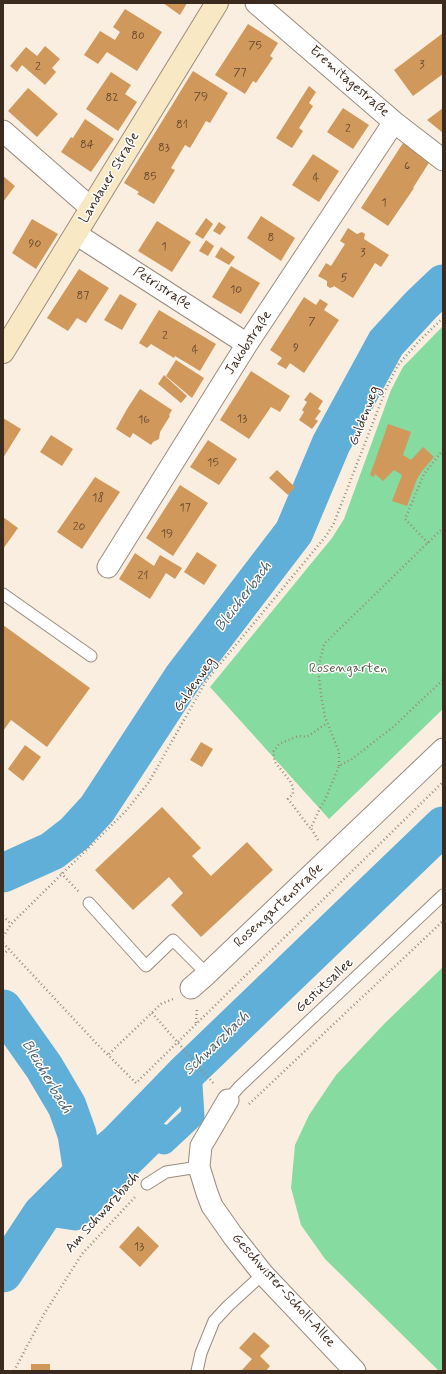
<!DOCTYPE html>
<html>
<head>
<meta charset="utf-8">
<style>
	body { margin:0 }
	#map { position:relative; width:446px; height:1374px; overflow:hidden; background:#f9eedf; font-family:Mynerve,sans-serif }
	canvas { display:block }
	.frame { position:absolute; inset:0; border:4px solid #3b2a1e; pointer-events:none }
</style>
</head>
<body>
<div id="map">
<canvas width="446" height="1374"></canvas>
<div class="frame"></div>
</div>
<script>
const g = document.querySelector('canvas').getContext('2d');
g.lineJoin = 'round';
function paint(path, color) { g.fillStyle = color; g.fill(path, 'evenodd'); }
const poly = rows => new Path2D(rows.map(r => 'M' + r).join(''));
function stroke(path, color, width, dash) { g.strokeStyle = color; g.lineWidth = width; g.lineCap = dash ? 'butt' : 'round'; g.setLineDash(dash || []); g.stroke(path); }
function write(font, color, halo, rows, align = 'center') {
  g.font = font + ' Mynerve,sans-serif'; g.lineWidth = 3; g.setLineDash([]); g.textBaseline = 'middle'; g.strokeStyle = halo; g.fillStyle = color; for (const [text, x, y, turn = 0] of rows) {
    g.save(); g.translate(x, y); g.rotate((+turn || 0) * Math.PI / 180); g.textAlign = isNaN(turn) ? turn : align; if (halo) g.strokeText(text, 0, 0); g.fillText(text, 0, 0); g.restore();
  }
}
const green = poly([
	[443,326,443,709,329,819,210,687,332,538,344,519,391,390,403,367],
	[443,967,443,1371,439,1371,325,1259,301,1225,291,1188,295,1145,309,1115,336,1075,385,1023]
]);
const canal = poly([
	[42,1214,75,1219,161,1135,164,1143,193,1116,190,1069]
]);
const river = poly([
	[3,873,52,851,74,834,97,809,184,676,294,532,331,444,386,343,421,305,443,284],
	[3,1009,44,1067,67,1106,77,1134,83,1173],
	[3,1273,42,1214,83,1173,118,1143,185,1074,443,826]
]);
const building = poly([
	[163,3,187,3,180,15],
	[125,9,162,32,137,71,107,52,98,64,84,55,100,31,115,40,120,32,113,27],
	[248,24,278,43,270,56,273,58,256,83,253,81,245,94,215,75],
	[443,33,443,74,413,96,394,70],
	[45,46,60,59,52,68,56,72,45,85,22,65,17,72,10,66,26,47,37,56],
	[193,71,228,93,210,123,206,121,190,148,185,145,171,168,175,170,154,204,137,194,139,192,124,183],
	[111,72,131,85,125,94,137,102,118,131,86,109],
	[309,86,316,92,309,103,313,106,299,128,303,131,292,148,276,138],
	[28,88,58,114,37,137,8,111],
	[343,108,369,125,353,149,327,132],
	[443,108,443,133,427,120],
	[85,119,114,139,91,172,61,152,71,137,73,138],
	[403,143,430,161,413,188,414,188,388,226,361,208],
	[313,154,339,171,319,202,292,185],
	[3,176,15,186,3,202],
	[261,216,295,238,281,261,247,238],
	[206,218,213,224,203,239,195,234],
	[32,219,58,234,36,269,12,253],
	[157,221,191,242,172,272,138,251],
	[219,222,226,227,220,235,213,231],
	[348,228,357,234,362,232,365,234,364,239,389,255,381,267,375,263,353,298,334,286,333,287,330,288,327,286,327,281,318,276,326,263,331,266,345,244,340,241],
	[206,240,214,246,208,256,199,251],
	[221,247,235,257,229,265,215,257],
	[231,266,260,283,241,314,212,297],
	[79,269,109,288,86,323,77,318,68,331,47,318],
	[120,294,137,304,122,330,104,320],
	[304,297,316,305,320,299,328,304,324,310,339,320,304,373,290,363,286,369,277,364,282,358,270,350],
	[159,310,216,344,200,371,175,356,174,358,151,344,147,348,139,343],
	[176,360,204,378,192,398,166,376],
	[251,371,290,396,280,412,271,407,249,439,220,420],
	[164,375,187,396,181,403,158,384],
	[140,389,172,410,169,415,170,416,160,432,159,439,153,442,151,445,133,433,130,438,116,429,127,409],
	[310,392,323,401,318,409,321,411,315,419,318,421,312,429,299,420,304,412,302,410,307,402,304,400],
	[3,418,21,429,3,458],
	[388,424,411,432,403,455,411,460,423,447,434,457,422,471,417,479,407,506,392,501,402,475,394,470,383,481,375,474,374,477,370,475],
	[51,435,73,449,62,466,40,452],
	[208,440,237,459,219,485,190,467],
	[277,470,295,487,288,495,269,478],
	[95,477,120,492,82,549,57,532],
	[180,485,208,503,173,556,146,538],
	[3,517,18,528,3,549],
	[197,552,217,565,204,585,184,572],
	[135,553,154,566,160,555,182,568,175,579,166,573,150,599,119,579],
	[3,625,90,688,47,747,11,720,3,731],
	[201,742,213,749,202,767,190,760],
	[25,745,41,757,23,781,8,769],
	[162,807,201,848,192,856,211,876,247,842,273,870,201,937,171,905,183,893,169,877,133,910,95,870],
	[138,1226,159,1246,140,1267,119,1247],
	[254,1332,270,1346,260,1356,270,1366,266,1371,243,1371,242,1370,252,1359,239,1348],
	[31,1364,50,1364,50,1371,31,1371]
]);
const path = poly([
	[428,543,405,519,424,474,443,450],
	[339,766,339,752,325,717,321,695,318,669,324,644,443,528],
	[310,828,288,799,293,794,293,787,290,781,275,762,273,752,279,744,298,736,306,737,313,733,327,723],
	[318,840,311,828,320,808,325,800,339,766,352,759,393,727,443,680],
	[61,873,79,892],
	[3,916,11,924],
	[3,937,11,924,125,812,149,782,206,681,326,536,334,523,386,389,398,365,420,340,443,318],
	[3,943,97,1044,136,1083,443,782],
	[3,955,9,949],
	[152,1013,215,1085],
	[196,1023,197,1008],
	[109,1054,161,1004,173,999],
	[249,1104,443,921],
	[14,1371,44,1314,82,1254,136,1196]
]);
const lane = poly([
	[3,594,91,656],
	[89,903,146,966,173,940,207,974],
	[228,1100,239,1087,443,895],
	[147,1184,166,1172,199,1167],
	[197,1371,201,1353,214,1321,228,1306,263,1274]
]);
const street = poly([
	[256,3,394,122,443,160],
	[3,131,91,208],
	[76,234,247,344],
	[108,567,247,344,394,122],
	[191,988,207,974,443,749],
	[228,1100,201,1146,199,1167,207,1193,212,1206,233,1236,263,1274,355,1371]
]);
const secondary = poly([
	[3,352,217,3]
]);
const numberNames = [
	["80",138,36],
	["75",255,46],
	["3",422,65],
	["2",38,67],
	["77",240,73],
	["79",201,97],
	["82",112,98],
	["81",182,125],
	["2",348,129],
	["84",87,145],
	["83",164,148],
	["6",407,166],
	["85",150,177],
	["4",316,178],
	["1",384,203],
	["8",271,238],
	["90",35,244],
	["1",164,247],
	["3",363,253],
	["5",344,278],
	["10",236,290],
	["87",83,296],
	["7",312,322],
	["2",165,336],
	["9",296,348],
	["4",195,350],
	["13",242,419],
	["16",144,420],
	["15",213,463],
	["18",98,498],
	["17",185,508],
	["20",79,527],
	["19",167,534],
	["21",143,576],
	["13",139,1247]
];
const streetNames = [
	["Eremitagestraße",349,82,41],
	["Landauer Straße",110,178,-59],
	["Petristraße",162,289,33],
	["Jakobstraße",249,343,-57],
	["Guldenweg",365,416,-69],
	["Guldenweg",195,685,-56],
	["Rosengartenstraße",279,906,-43],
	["Gestütsallee",325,986,-43],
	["Am Schwarzbach",103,1213,-48],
	["Geschwister-Scholl-Allee",283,1291,48]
];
const parkNames = [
	["Rosengarten",348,669]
];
const waterNames = [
	["Bleicherbach",244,597,-53],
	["Schwarzbach",217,1044,-44],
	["Bleicherbach",46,1077,59]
];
paint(green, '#86dca0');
stroke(canal, '#5fafd9', 23);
stroke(river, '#5fafd9', 39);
paint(building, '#d1985b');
stroke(lane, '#9a8c7e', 13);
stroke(street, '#9a8c7e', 23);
stroke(secondary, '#9a8c7e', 24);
stroke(path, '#9a8c7e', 2.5, [1, 3]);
stroke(lane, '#fff', 11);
stroke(street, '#fff', 21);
stroke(secondary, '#f8e8c3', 22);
write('12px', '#60462d', null, numberNames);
write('14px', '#3b2a1e', '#fff', streetNames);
write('14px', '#525f45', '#fff', parkNames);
write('italic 15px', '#495f69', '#fff', waterNames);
</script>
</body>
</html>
